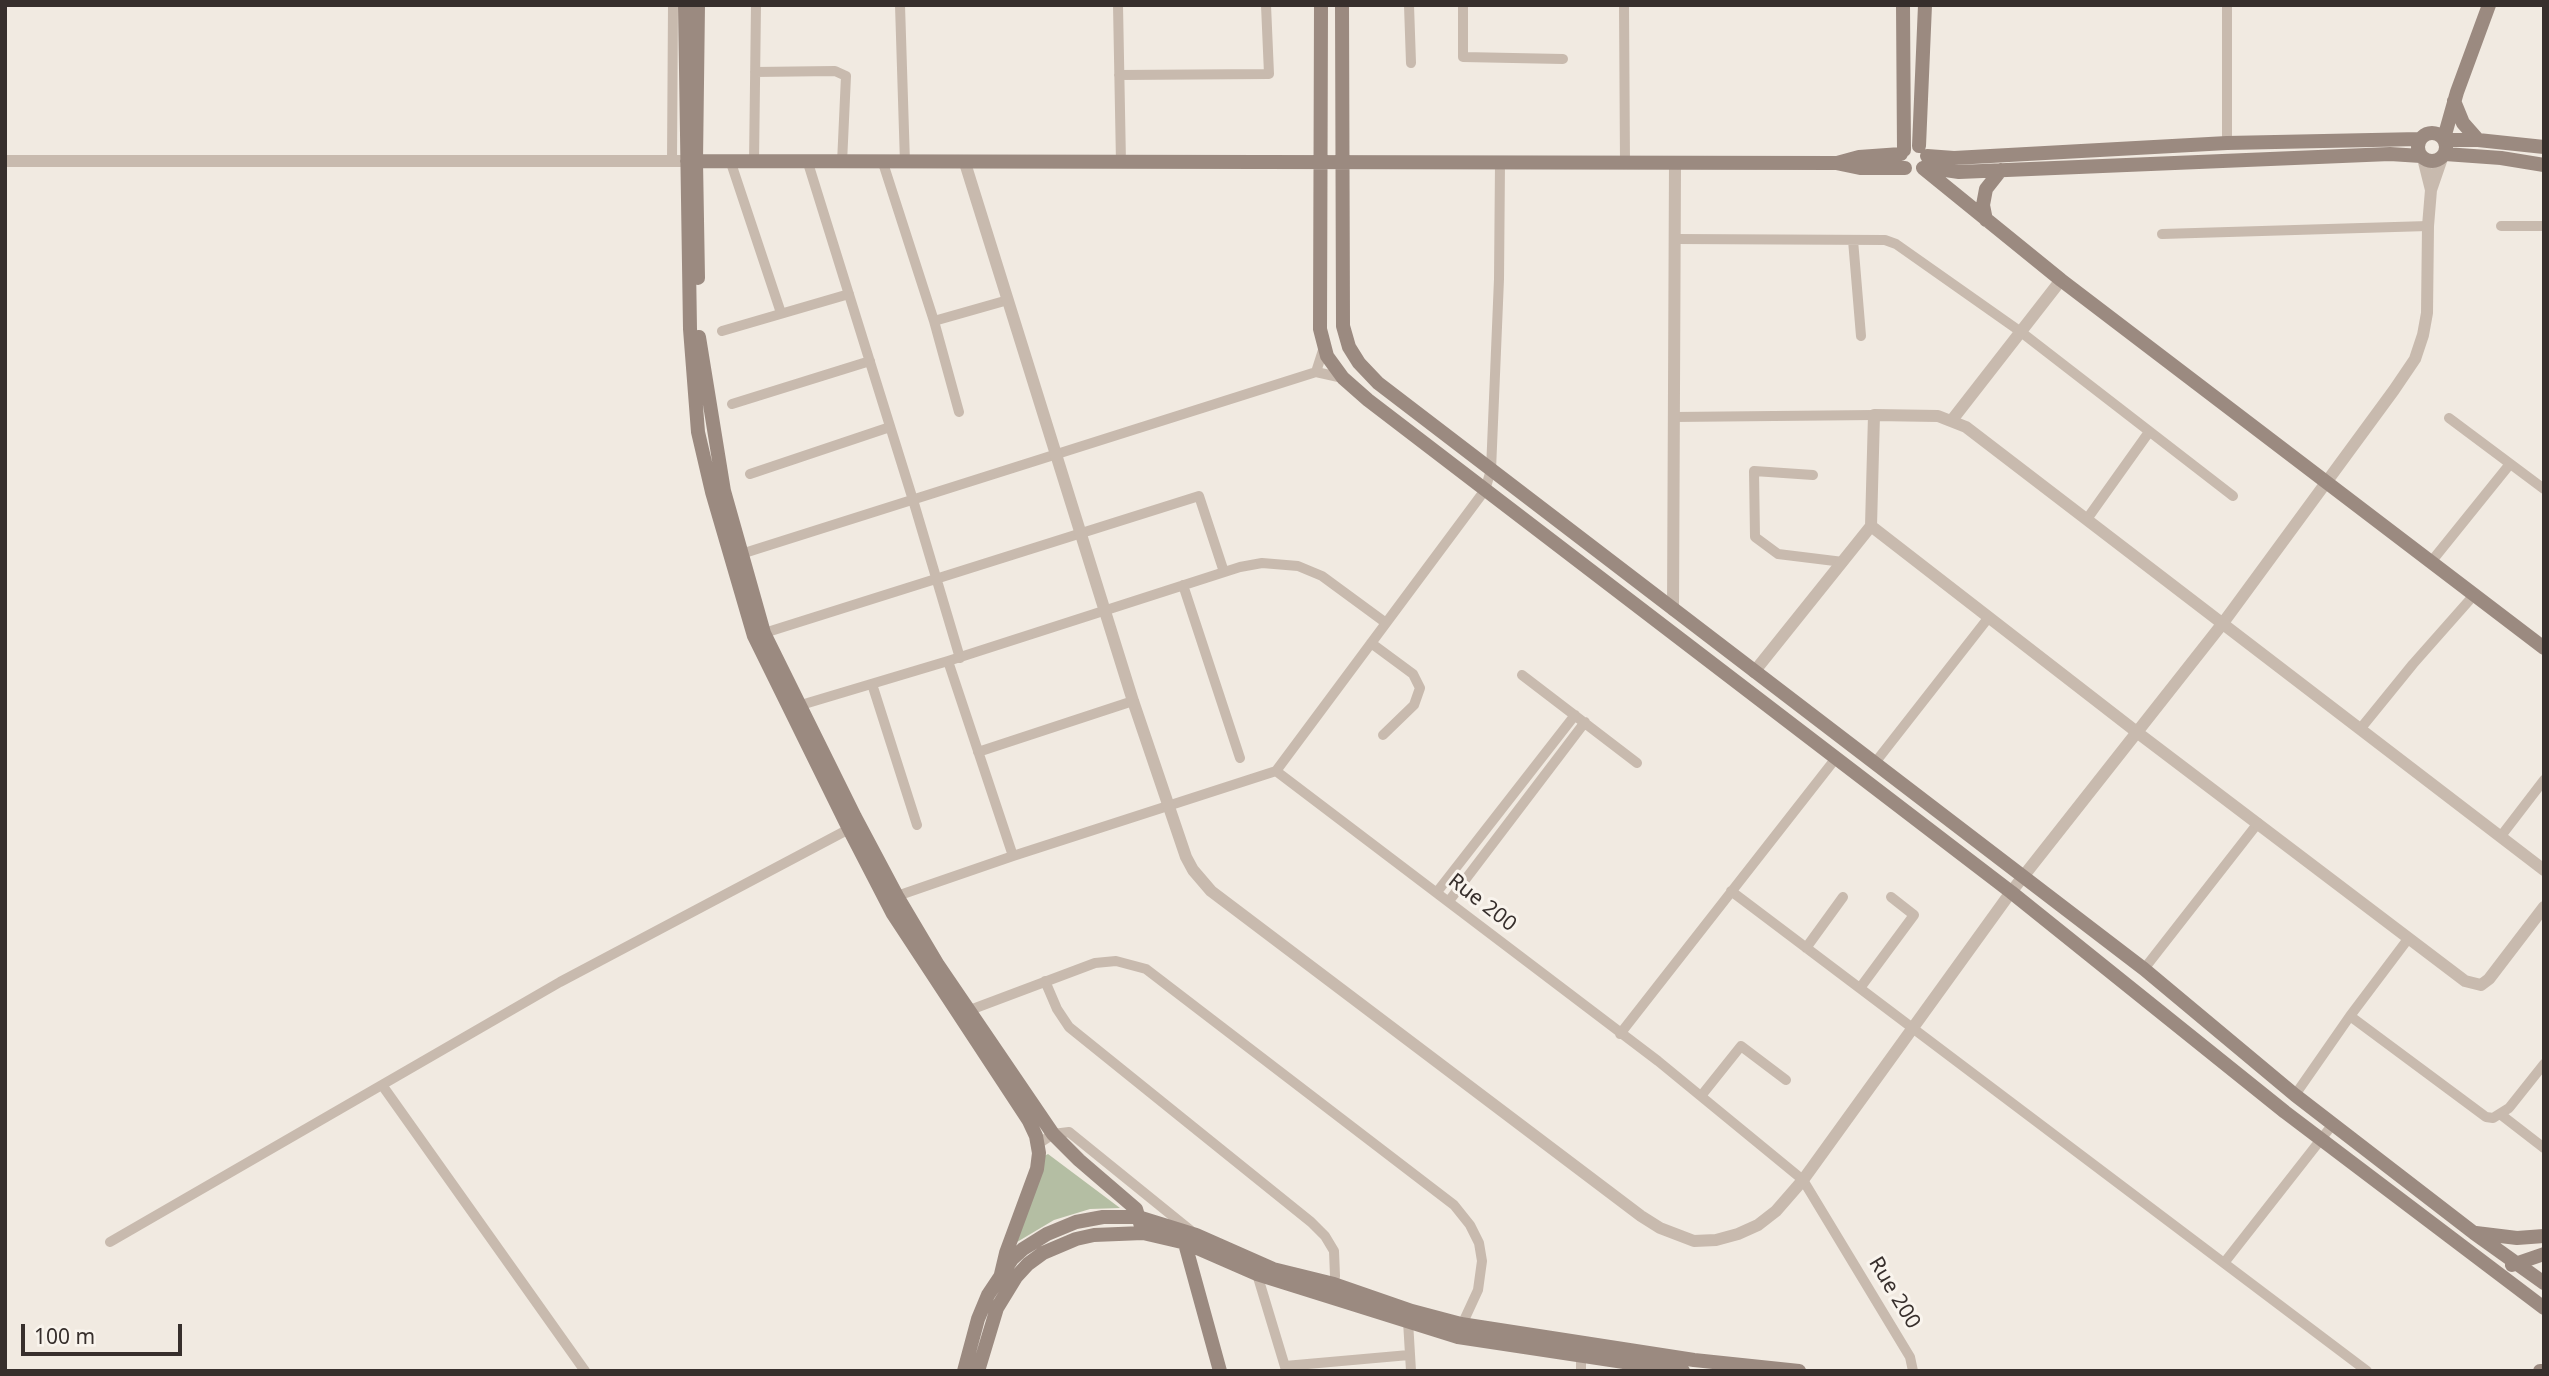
<!DOCTYPE html>
<html>
<head>
<meta charset="utf-8">
<style>
	body { margin:0 }
	#map { position:relative; width:2549px; height:1376px; overflow:hidden; background:#f1eae1; font-family:"Noto Sans",sans-serif }
	canvas { display:block }
	.frame { position:absolute; inset:0; border:7px solid #372f2c; pointer-events:none }
	.scale { position:absolute; left:21px; top:1324px; width:161px; height:32px; box-sizing:border-box; border:4px solid #372f2c; border-top:0; padding-left:9px; font-size:21px; line-height:24px; white-space:nowrap; color:#372f2c; -webkit-text-stroke:5px #f9f4ed; paint-order:stroke }
</style>
</head>
<body>
<div id="map">
<canvas width="2549" height="1376"></canvas>
<div class="frame"></div>
<div class="scale">100 m</div>
</div>
<script>
const g = document.querySelector('canvas').getContext('2d');
g.lineJoin = 'round';
function paint(path, color) { g.fillStyle = color; g.fill(path, 'evenodd'); }
const poly = rows => new Path2D(rows.map(r => 'M' + r).join(''));
function stroke(path, color, width, dash) { g.strokeStyle = color; g.lineWidth = width; g.lineCap = dash ? 'butt' : 'round'; g.setLineDash(dash || []); g.stroke(path); }
function write(font, color, halo, rows, align = 'center') {
  g.font = font + ' "Noto Sans",sans-serif'; g.lineWidth = 6; g.setLineDash([]); g.textBaseline = 'middle'; g.strokeStyle = halo; g.fillStyle = color; for (const [text, x, y, turn = 0] of rows) {
    g.save(); g.translate(x, y); g.rotate((+turn || 0) * Math.PI / 180); g.textAlign = isNaN(turn) ? turn : align; if (halo) g.strokeText(text, 0, 0); g.fillText(text, 0, 0); g.restore();
  }
}
const green = poly([
	[1048,1154,1120,1208,1090,1209,1054,1220,1017,1242,1044,1156]
]);
const minor = poly([
	[900,5,905,163],
	[1118,5,1121,163],
	[1409,5,1411,63],
	[1463,5,1463,57,1563,59],
	[1624,5,1625,164],
	[2227,5,2227,143],
	[755,72,835,71,846,76,842,163],
	[1119,75,1269,74,1266,5],
	[672,161,673,5],
	[731,163,781,313],
	[754,163,756,5],
	[808,163,913,500,960,658],
	[883,163,934,321,959,412],
	[2501,226,2544,226],
	[2162,234,2428,226],
	[1676,239,1885,240,1896,244,2021,332,2233,496],
	[1853,240,1861,336],
	[934,321,1008,300],
	[722,331,849,294],
	[1316,372,1324,347],
	[732,404,870,361],
	[1674,417,1874,415],
	[2449,418,2544,489],
	[750,474,890,427],
	[1813,475,1754,471,1755,537,1778,554,1843,562],
	[2087,519,2149,432],
	[738,555,1316,372,1343,378],
	[2431,562,2510,464],
	[1183,585,1240,758],
	[758,635,1199,496,1224,572],
	[1371,643,1413,674,1420,688,1414,705,1383,735],
	[948,661,1013,856],
	[1522,675,1637,763],
	[872,684,917,825],
	[801,705,948,661,1240,567,1262,563,1298,566,1322,576,1386,623],
	[2361,728,2413,664,2474,595],
	[978,752,1133,701],
	[1874,764,1989,617],
	[1276,771,1485,490,1491,470,1499,279,1500,163],
	[2501,836,2544,780],
	[1731,891,2367,1371],
	[1437,892,1575,715],
	[897,896,1013,856,1276,771,1658,1061,1803,1180,1910,1357,1913,1371],
	[1449,901,1585,722],
	[1806,948,1843,897],
	[2144,969,2258,823],
	[1045,981,1057,1009,1069,1027,1311,1222,1325,1236,1334,1251,1335,1276,1333,1288],
	[1860,988,1914,915,1891,897],
	[970,1010,1095,963,1116,961,1146,969,1454,1205,1470,1225,1479,1243,1482,1261,1478,1290,1460,1329],
	[2350,1016,2486,1117,2493,1118,2509,1108,2544,1064],
	[1620,1034,1836,758],
	[382,1085,585,1371],
	[2295,1095,2350,1016,2408,939],
	[1701,1096,1741,1046,1786,1080],
	[2500,1114,2544,1148],
	[1038,1144,1053,1134,1069,1132,1190,1230],
	[110,1242,560,982,849,829],
	[2224,1263,2333,1124],
	[1257,1274,1286,1370],
	[1408,1321,1411,1371],
	[1285,1366,1409,1355],
	[1581,1371,1581,1357]
]);
const tertiary = poly([
	[2423,158,2431,190],
	[5,161,685,161],
	[965,163,1133,701,1186,857,1193,870,1211,891,1641,1216,1660,1228,1694,1241,1716,1240,1738,1234,1758,1225,1776,1211,1803,1180,2011,892,2223,623,2394,390,2415,359,2423,335,2427,313,2428,226,2431,190,2442,158],
	[1952,420,2061,280],
	[1871,526,2138,733,2465,981,2481,985,2489,979,2544,907],
	[1673,610,1675,164],
	[1754,672,1871,526,1874,415,1938,416,1966,427,2544,870]
]);
const secondary = poly([
	[685,5,690,329,698,432,712,492,754,636,849,829,893,914,1029,1121,1036,1136,1039,1153,1037,1169,1006,1253,1001,1274],
	[1321,5,1320,329,1327,356,1343,378,1368,400,2011,892,2285,1112,2544,1308],
	[1342,5,1343,326,1349,347,1359,363,1378,383,2144,969,2295,1095,2474,1233,2544,1283],
	[1903,5,1904,150],
	[2454,101,2463,123,2478,140],
	'2418 147a14 14 0 1 1 28 0a14 14 0 1 1-28 0Z',
	[2444,138,2457,92,2489,5],
	[2445,140,2478,140,2544,147],
	[1919,146,1925,5],
	[2445,154,2501,158,2544,165],
	[1927,156,1954,158,2227,143,2420,139],
	[687,161,1836,163,1860,168,1905,168],
	[1837,163,1859,157,1901,154],
	[1925,167,1959,172,2390,154,2421,156],
	[1923,168,2061,280,2544,648],
	[1986,220,1983,205,1986,189,2001,170],
	[698,278,696,161,698,5],
	[699,337,724,491,764,633,855,817,897,896,938,965,1053,1134,1079,1160,1136,1209,1143,1233],
	[2476,1233,2517,1238,2544,1236],
	[1184,1240,1220,1371],
	[2512,1265,2544,1254],
	[964,1371,978,1319,988,1295,1012,1259,1023,1249,1047,1234,1076,1222,1103,1217,1138,1217,1196,1235,1273,1269,1334,1284,1412,1311,1461,1324,1694,1360,1799,1371],
	[978,1371,997,1308,1016,1277,1028,1264,1043,1253,1076,1239,1094,1235,1143,1233,1186,1243,1257,1274,1458,1337,1683,1371],
	[2540,1371,2544,1371]
]);
const streetNames = [
	["Rue 200",1482,903,38],
	["Rue 200",1894,1293,59]
];
paint(green, '#b4bea3');
stroke(minor, '#c8baae', 10);
stroke(tertiary, '#c8baae', 12);
stroke(secondary, '#9b8a80', 14);
write('21px', '#372f2c', '#f9f4ed', streetNames);
</script>
</body>
</html>
